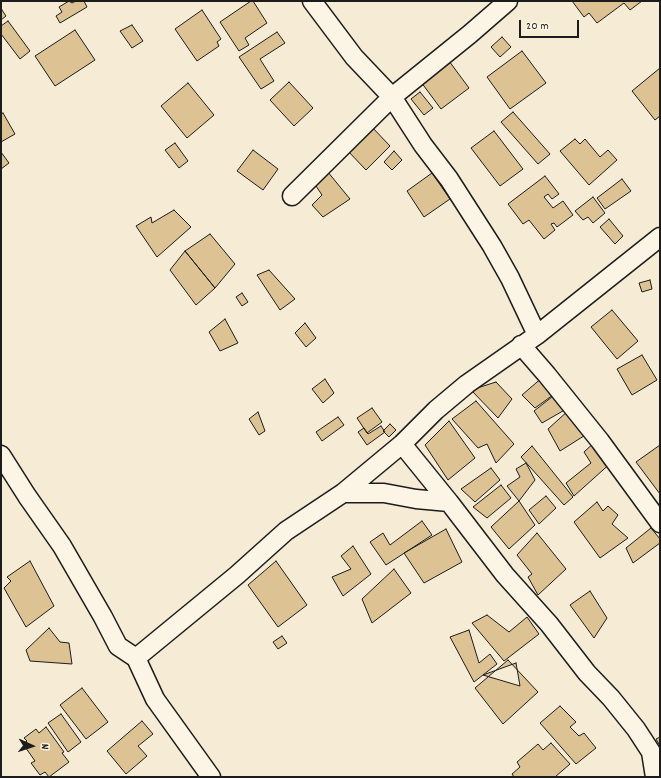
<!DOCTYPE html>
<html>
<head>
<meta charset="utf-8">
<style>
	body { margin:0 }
	#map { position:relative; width:661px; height:778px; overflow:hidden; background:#f6ebd5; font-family:Dekko,sans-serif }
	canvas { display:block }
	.frame { position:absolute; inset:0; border:2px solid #1c1c1c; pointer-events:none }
	.north { position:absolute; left:12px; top:726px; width:40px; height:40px; -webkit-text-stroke:3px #fcf5e5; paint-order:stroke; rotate:93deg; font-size:11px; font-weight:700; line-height:16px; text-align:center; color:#1c1c1c }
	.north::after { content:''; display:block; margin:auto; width:14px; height:18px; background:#1c1c1c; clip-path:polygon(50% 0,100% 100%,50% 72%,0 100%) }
	.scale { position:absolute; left:519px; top:20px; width:60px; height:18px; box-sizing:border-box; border:2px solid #1c1c1c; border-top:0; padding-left:5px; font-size:12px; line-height:14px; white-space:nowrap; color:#1c1c1c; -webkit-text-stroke:3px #fcf5e5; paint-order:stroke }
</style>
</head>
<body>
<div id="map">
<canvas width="661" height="778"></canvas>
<div class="frame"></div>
<div class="north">N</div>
<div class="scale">20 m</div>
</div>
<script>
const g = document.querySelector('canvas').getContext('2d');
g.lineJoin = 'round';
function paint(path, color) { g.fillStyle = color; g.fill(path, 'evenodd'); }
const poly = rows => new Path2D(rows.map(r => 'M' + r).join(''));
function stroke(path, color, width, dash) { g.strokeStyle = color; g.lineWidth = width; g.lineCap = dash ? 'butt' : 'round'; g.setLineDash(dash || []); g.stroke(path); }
const building = poly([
	[69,1,72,3,76,1,84,1,87,7,60,23,56,16,62,12,59,7,69,1],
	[251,1,253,1,267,23,245,38,249,45,239,51,220,22,251,1],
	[572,1,642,1,630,10,624,3,597,23,589,13,584,17,572,1],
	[2,10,6,16,1,20,1,11,2,10],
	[202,10,221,39,217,42,219,46,197,61,175,29,202,10],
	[8,21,30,51,20,59,1,34,1,26,8,21],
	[132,25,143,41,132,48,120,31,132,25],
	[75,30,95,60,55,86,35,56,75,30],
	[277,32,285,43,260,59,274,81,261,89,239,57,277,32],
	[502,37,511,47,500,57,491,47,502,37],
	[522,51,546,83,510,109,487,77,522,51],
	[449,61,469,88,441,109,421,82,449,61],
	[660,68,660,116,655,120,632,91,660,68],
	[289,82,313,108,294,126,270,100,289,82],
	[188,83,214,115,187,138,161,106,188,83],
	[420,92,433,108,424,115,411,99,420,92],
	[513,112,550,154,538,164,501,122,513,112],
	[3,113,15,134,1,142,1,114,3,113],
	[370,125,390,146,366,170,346,149,370,125],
	[494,131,523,169,500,186,471,148,494,131],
	[575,139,580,144,585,139,600,157,608,150,617,160,589,185,560,151,575,139],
	[175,143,188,161,179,168,165,150,175,143],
	[253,150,278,169,263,190,237,171,253,150],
	[394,151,402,160,392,170,384,162,394,151],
	[1,152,9,163,1,169,1,152],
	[327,171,350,199,323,217,312,205,322,195,314,183,327,171],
	[432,173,450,199,424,217,407,191,432,173],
	[545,176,559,194,552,199,548,194,544,197,553,208,563,201,573,215,557,227,554,223,551,224,555,230,544,239,529,220,523,224,508,204,545,176],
	[622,179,631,191,605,209,597,198,622,179],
	[593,197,605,213,593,223,588,217,583,220,575,211,593,197],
	[174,210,191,227,157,257,136,226,151,217,152,223,174,210],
	[609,219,623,236,615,244,600,227,609,219],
	[210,234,235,264,215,288,185,251,210,234],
	[185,251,215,288,196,305,170,270,185,251],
	[269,270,295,299,280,310,257,275,269,270],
	[650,280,652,289,642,292,639,283,650,280],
	[242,293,248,302,242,306,236,297,242,293],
	[612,310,638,341,617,359,591,327,612,310],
	[225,319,238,343,220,351,209,332,225,319],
	[305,323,316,338,306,347,295,333,305,323],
	[642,355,657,380,632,395,617,369,642,355],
	[544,376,553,395,535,408,522,395,544,376],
	[325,379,334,393,323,403,312,389,325,379],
	[496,382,512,399,498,418,471,390,496,382],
	[557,393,568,408,542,423,534,411,557,393],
	[476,401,514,444,496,463,487,444,478,448,452,419,476,401],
	[372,408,382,422,367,433,357,418,372,408],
	[569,410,587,434,560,451,548,429,569,410],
	[258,412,265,431,259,435,249,419,258,412],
	[338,417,344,425,322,441,316,432,338,417],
	[449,421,475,458,448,480,425,445,449,421],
	[390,424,396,430,389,437,383,431,390,424],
	[381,426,385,432,367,445,358,432,364,428,368,434,381,426],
	[597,440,613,461,574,496,566,483,591,463,584,452,597,440],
	[660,445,660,494,636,462,660,445],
	[532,446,573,497,564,505,521,457,532,446],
	[526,463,535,480,519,501,507,486,520,477,516,469,526,463],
	[491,468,500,480,475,502,461,489,491,468],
	[501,485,511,498,487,518,473,507,501,485],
	[546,496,556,508,539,524,529,510,546,496],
	[519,501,535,525,509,549,491,527,519,501],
	[597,502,603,511,608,506,618,515,612,524,628,538,600,558,574,522,597,502],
	[422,521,432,535,386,565,370,542,383,533,390,545,422,521],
	[651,528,660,539,660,543,633,563,626,548,651,528],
	[446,529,462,562,424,583,404,553,446,529],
	[537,533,566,569,538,595,528,577,532,574,517,555,537,533],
	[353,546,371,574,343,596,332,577,351,569,341,556,353,546],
	[30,561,54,606,26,627,4,588,11,581,7,577,30,561],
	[276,561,307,605,278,627,248,585,276,561],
	[394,569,411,593,372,623,362,599,394,569],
	[590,591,607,618,594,638,570,605,590,591],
	[487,615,509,632,527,617,539,634,504,661,472,623,487,615],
	[49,628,60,642,69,643,72,664,30,661,26,650,49,628],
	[469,630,479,663,490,654,497,664,474,682,450,637,469,630],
	[282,636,287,643,278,649,273,642,282,636],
	[508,660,538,692,503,724,475,688,508,660],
	[516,663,520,686,483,675,516,663],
	[82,688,108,722,86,739,60,705,82,688],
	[560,706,576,722,570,727,579,736,584,733,596,748,576,764,540,723,560,706],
	[61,714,81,742,68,752,48,723,61,714],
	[142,721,153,734,138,746,147,756,126,774,107,751,142,721],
	[46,727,64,752,62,753,69,762,49,777,45,772,40,775,31,763,35,761,23,744,27,741,24,738,36,729,39,733,46,727],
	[660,737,660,746,656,739,660,737],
	[551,743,570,764,555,777,514,777,512,774,520,767,517,762,538,744,543,750,551,743]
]);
const street = poly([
	[312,1,354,57,392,97,423,145,449,179,492,246,510,278,537,335],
	[292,196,392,97,470,34,508,1],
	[521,345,547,375,600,441,660,523],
	[402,444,449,502,505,575,549,624,587,673,611,698,636,729,651,752,655,777],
	[1,455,27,496,62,546,103,617,118,646,136,658,155,699,211,777],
	[343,493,384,493,416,499,449,502],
	[136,658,237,575,286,531,343,493,402,444,436,410,467,384,537,335,660,237]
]);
paint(building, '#ddc393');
stroke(building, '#1c1c1c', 1);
stroke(street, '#1c1c1c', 21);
stroke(street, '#fcf5e5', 18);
</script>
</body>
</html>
